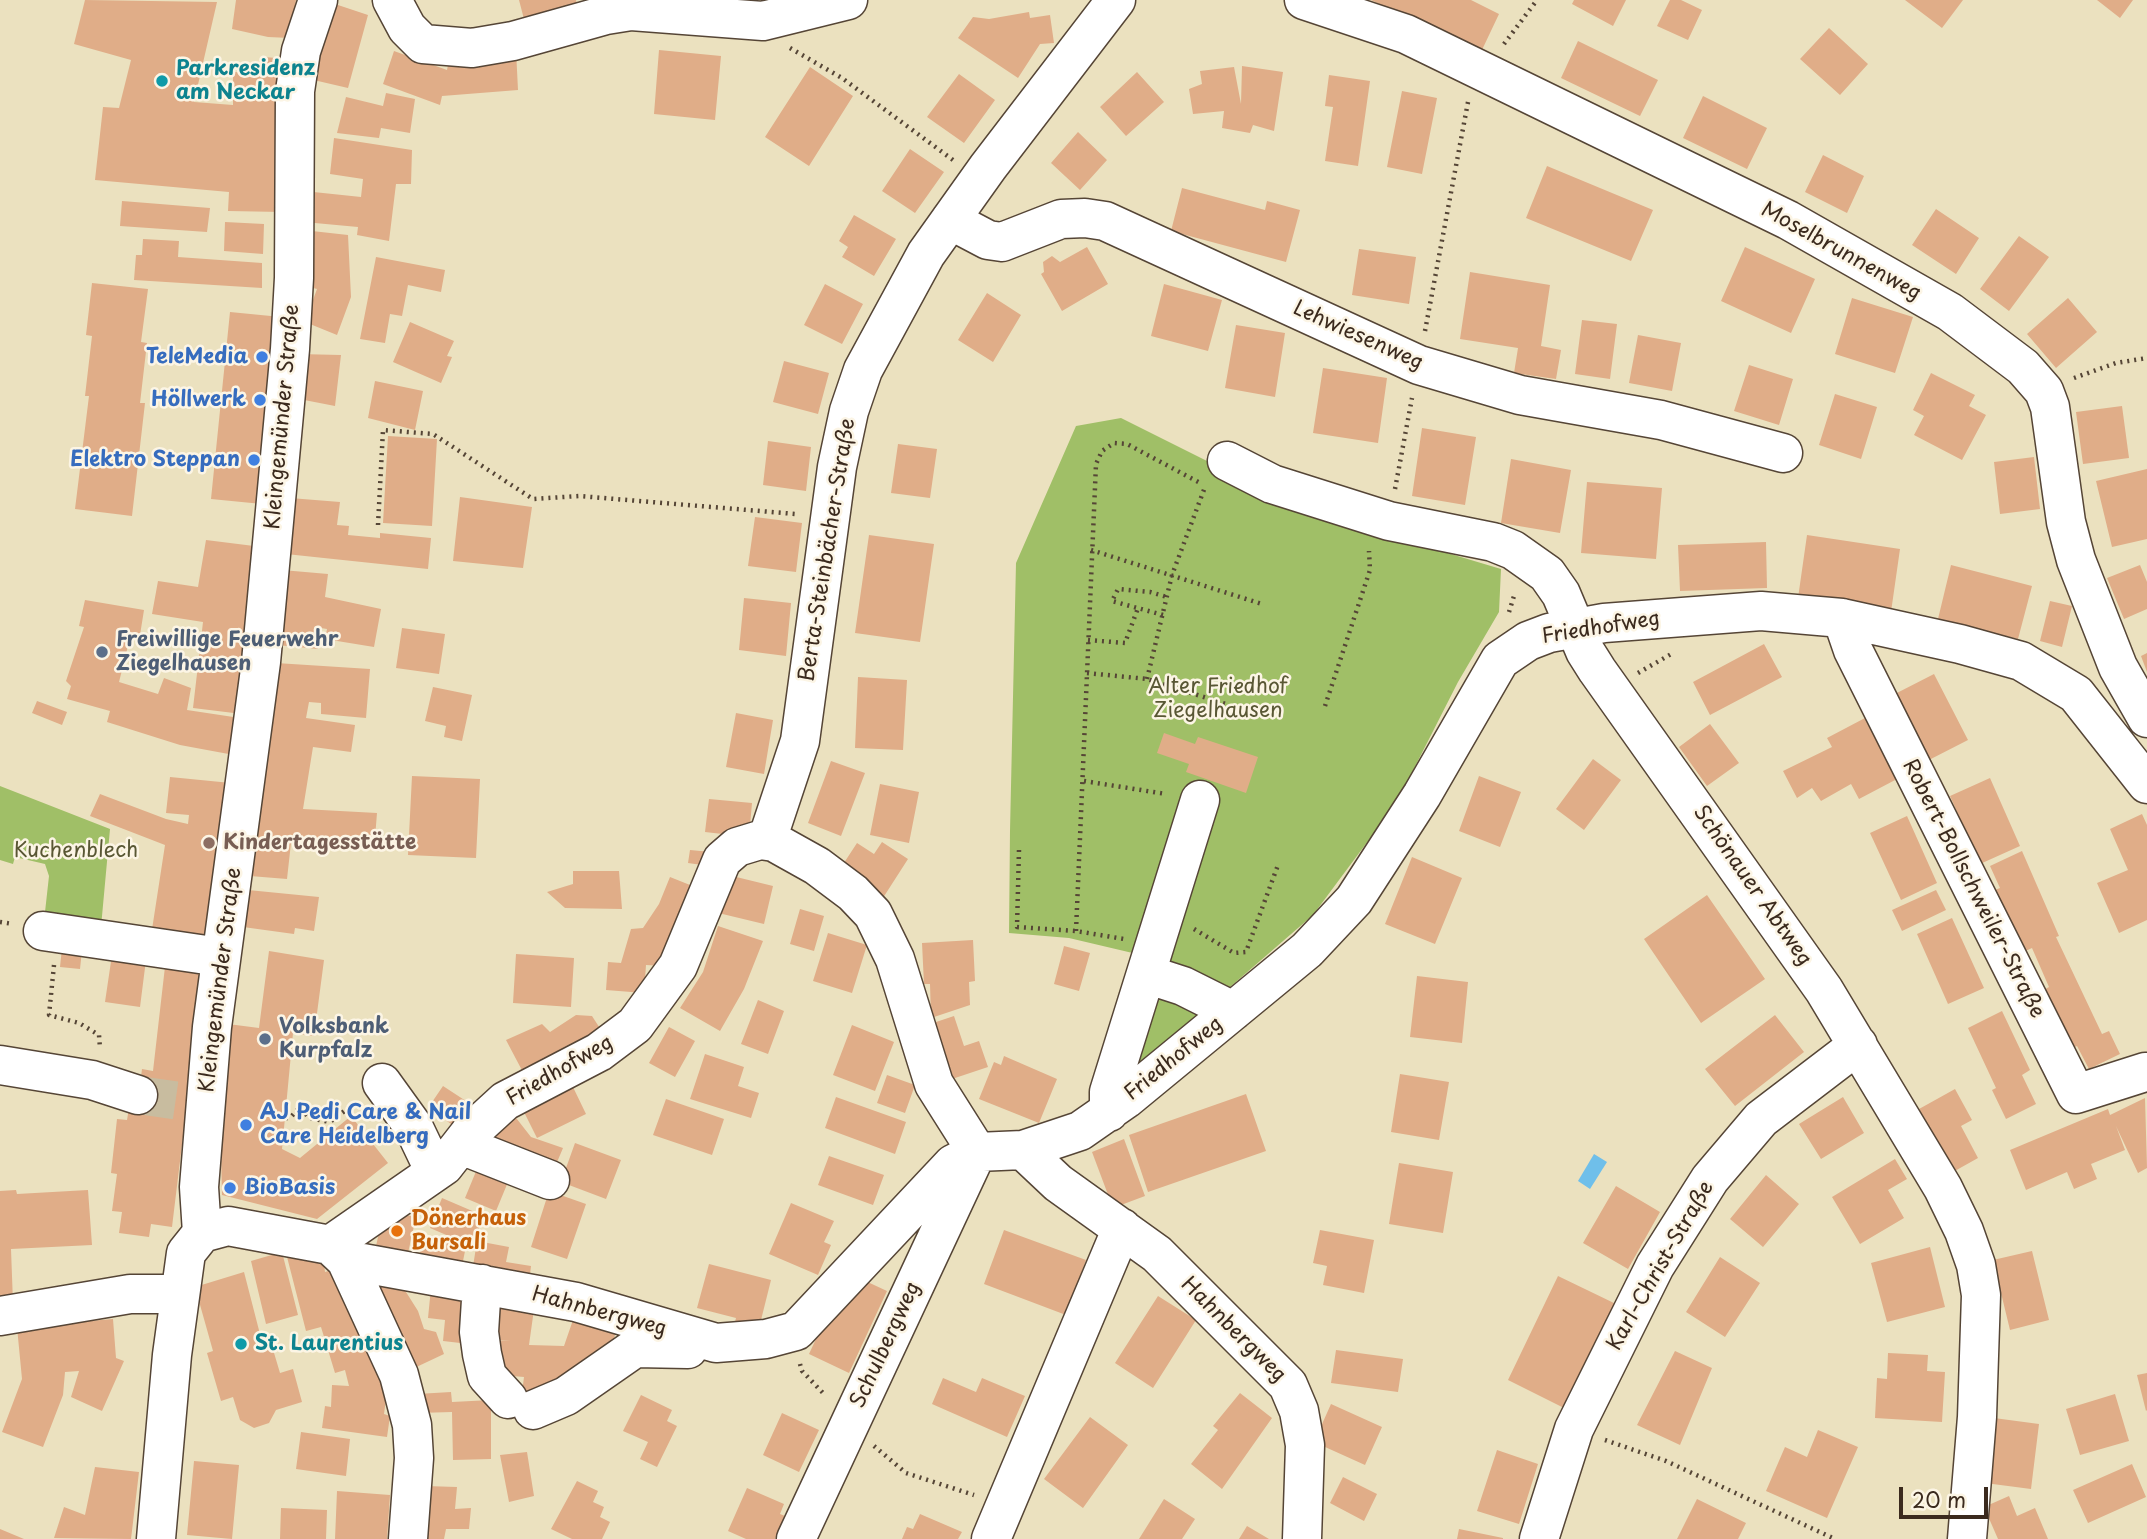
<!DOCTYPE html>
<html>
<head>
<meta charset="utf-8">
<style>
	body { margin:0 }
	#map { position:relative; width:2147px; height:1539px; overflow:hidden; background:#ebe1bf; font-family:"Playpen Sans",sans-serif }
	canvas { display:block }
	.scale { position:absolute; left:1899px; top:1487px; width:89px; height:32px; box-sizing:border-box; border:4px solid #3b2a1e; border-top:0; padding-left:9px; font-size:21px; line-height:24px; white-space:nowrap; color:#3b2a1e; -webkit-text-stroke:5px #fcf5e5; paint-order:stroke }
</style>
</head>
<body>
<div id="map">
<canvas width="2147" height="1539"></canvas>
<div class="scale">20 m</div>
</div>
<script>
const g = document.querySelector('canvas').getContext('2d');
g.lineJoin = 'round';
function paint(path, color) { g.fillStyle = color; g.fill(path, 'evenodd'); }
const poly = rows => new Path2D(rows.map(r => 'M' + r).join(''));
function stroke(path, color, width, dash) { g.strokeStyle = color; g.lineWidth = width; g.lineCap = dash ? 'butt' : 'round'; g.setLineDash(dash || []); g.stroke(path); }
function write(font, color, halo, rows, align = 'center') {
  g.font = font + ' "Playpen Sans",sans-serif'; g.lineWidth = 5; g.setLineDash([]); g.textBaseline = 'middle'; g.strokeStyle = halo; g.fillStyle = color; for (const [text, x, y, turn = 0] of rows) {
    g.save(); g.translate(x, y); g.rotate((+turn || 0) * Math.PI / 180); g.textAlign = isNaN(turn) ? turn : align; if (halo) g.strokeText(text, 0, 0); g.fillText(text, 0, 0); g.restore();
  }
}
const green = poly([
	[1121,418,1307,511,1501,569,1499,612,1458,682,1397,802,1313,915,1117,1085,1158,959,1069,938,1009,933,1010,831,1016,563,1076,426],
	[0,786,110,829,101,927,44,921,49,876,45,864,15,857,13,864,0,860]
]);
const water = poly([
	[1594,1154,1607,1162,1590,1189,1578,1181]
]);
const building = poly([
	[85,0,217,2,194,102,233,105,233,72,263,73,264,57,288,59,282,212,228,211,229,192,95,180,103,107,119,108,131,60,74,44],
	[236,0,296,0,290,38,268,37,232,29],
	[519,0,576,0,579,12,525,23],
	[1371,0,1471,0,1499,14,1481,52],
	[1574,0,1626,0,1613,26,1572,4],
	[1670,0,1681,0,1702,10,1688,40,1657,26],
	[1905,0,1963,0,1942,28],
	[2097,0,2133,0,2120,18],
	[335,4,368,15,348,88,305,78],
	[1029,12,1030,18,1050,15,1054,43,1040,44,1018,78,958,38,973,17,989,19],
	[1829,28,1868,64,1840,95,1800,59],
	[1578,41,1658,80,1640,116,1561,78],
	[516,50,518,90,442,96,440,105,383,84,394,51,447,70,450,55],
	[659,50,721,56,715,120,654,114],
	[1242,66,1283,72,1274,131,1253,125,1250,133,1222,128,1224,111,1193,114,1189,89,1202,84,1200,71,1234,67,1241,104],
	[810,67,853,96,809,166,765,137],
	[1137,72,1164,102,1126,136,1100,107],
	[959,74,995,100,964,143,927,117],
	[1329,75,1370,81,1358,166,1325,161,1333,107,1325,106],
	[1402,91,1437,98,1422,174,1387,167],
	[386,93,415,99,410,133,381,128,379,138,337,133,346,97,383,106],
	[1703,96,1767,128,1747,169,1683,138],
	[1078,132,1107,160,1080,190,1051,163],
	[334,138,412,150,411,184,396,184,389,241,357,235,358,227,304,222,304,191,361,197,363,179,330,174],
	[910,149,944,172,915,213,882,191],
	[1823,155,1864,176,1847,213,1805,192],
	[1547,166,1653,210,1631,261,1526,218],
	[1182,188,1265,210,1267,201,1300,210,1286,262,1171,231],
	[122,201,210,208,207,232,120,226],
	[1936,209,1979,238,1956,274,1912,245],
	[854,215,896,239,874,276,842,257,848,247,839,241],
	[225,222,264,224,263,254,224,251],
	[303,230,348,235,351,297,337,335,305,322,317,289,302,285],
	[2019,236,2049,257,2009,311,1980,289],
	[143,239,179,241,178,257,262,263,262,288,134,280,136,255,142,255],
	[1087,247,1108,284,1062,311,1041,274,1044,272,1043,262,1052,256,1060,262],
	[1745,247,1815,279,1791,333,1721,301],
	[1359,249,1416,257,1409,304,1352,295],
	[376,257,445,270,441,292,408,285,402,316,390,314,385,343,360,339],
	[1470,272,1550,285,1541,346,1561,350,1556,379,1514,373,1518,348,1460,339],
	[92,283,148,289,141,342,147,343,140,403,145,403,132,516,75,509,89,396,85,396,92,336,86,335],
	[825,284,863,304,842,344,804,325],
	[1164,284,1222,300,1208,351,1151,336],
	[987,293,1021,315,993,362,958,340],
	[1852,298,1913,317,1895,373,1835,354],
	[2068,298,2097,332,2056,368,2027,334],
	[230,312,281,317,262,504,211,499],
	[1582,320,1617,324,1610,379,1575,374],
	[410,322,454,341,447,356,452,357,441,383,393,362],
	[1236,325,1285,333,1275,397,1225,388],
	[1638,335,1681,343,1672,391,1629,383],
	[298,354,341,355,335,406,294,398],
	[784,361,829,373,818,414,773,402],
	[1749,365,1793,379,1779,425,1734,411],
	[1323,368,1387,378,1378,443,1313,433],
	[1931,373,1975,395,1969,406,1986,415,1962,460,1914,435,1924,416,1913,410],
	[375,381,423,391,415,430,368,418],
	[1835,394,1877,407,1861,459,1819,445],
	[2122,406,2129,458,2083,464,2076,412],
	[1422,428,1476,437,1465,505,1412,496],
	[388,436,437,439,432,526,383,523],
	[768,441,811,447,806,491,763,485],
	[898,444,937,449,930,498,891,493],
	[2034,457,2040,509,2000,514,1994,462],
	[1511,459,1571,470,1560,533,1501,523],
	[2147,469,2147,539,2112,547,2096,481],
	[1587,482,1662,488,1656,559,1581,553],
	[460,497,532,507,523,568,453,561],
	[290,498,340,502,337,525,349,526,348,535,380,538,380,533,431,538,428,569,286,554],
	[755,517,802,523,796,572,748,566],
	[869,535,934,544,920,642,855,633],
	[1807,535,1900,549,1891,612,1798,598],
	[206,540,262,547,242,714,193,708,203,622,152,614,158,581,198,587],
	[1766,542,1767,588,1680,591,1678,545],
	[1951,565,2032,586,2018,639,1938,619],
	[2140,565,2147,582,2147,609,2124,619,2107,578],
	[282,570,328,574,325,597,381,609,374,647,325,639,327,629,321,628,318,649,277,645],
	[744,598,791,603,786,656,739,650],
	[85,600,144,610,140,635,131,634,119,682,158,694,164,678,191,688,187,710,240,718,234,755,180,745,107,722,110,711,67,699,71,686,66,681,84,627,79,626],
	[2050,601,2072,606,2062,647,2040,641],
	[402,628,445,634,439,674,396,668],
	[1764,644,1782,677,1710,715,1693,682],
	[2147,653,2147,672,2141,656],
	[276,663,370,669,366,718,321,714,321,703,309,702,306,718,355,725,351,752,313,747,303,809,377,813,374,850,291,843,287,879,250,876],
	[1934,674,1968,740,1925,762,1891,696],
	[858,677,907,680,903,750,855,748],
	[433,687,472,695,462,741,444,737,446,726,425,721],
	[37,701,67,712,62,725,32,713],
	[736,713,773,720,764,774,726,767],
	[1865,718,1897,779,1859,799,1851,784,1821,801,1812,788,1797,798,1783,771,1832,747,1827,738],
	[1710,724,1739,763,1707,786,1679,747],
	[1164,733,1195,744,1198,737,1258,757,1246,793,1186,772,1189,764,1157,753],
	[1593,759,1621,780,1584,830,1556,809],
	[831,761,865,773,841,836,808,823],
	[412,776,480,779,476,858,408,855],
	[1479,776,1521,792,1500,847,1459,831],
	[170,777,231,783,206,946,151,936,165,845,90,816,100,794,166,819,188,824,189,815,166,813],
	[1990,778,2020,846,1980,864,1950,796],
	[880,784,919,792,909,843,870,835],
	[709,799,752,803,749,837,705,832],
	[2142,814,2147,825,2147,920,2119,933,2097,883,2128,870,2110,829],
	[1907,816,1937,883,1901,900,1870,833],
	[882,842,908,859,881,901,838,872,857,843,874,854],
	[690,850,711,852,709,866,688,863],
	[2022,851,2059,936,2056,937,2102,1034,2109,1031,2120,1054,2089,1069,2077,1046,2064,1052,2036,994,2049,987,2032,948,2019,954,1990,892,2000,888,1990,866],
	[1412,857,1462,878,1435,944,1385,924],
	[573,871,619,871,622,909,565,908,547,892,573,884],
	[720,873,773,886,764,924,710,911],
	[670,877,695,887,664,966,646,965,644,993,606,990,608,962,621,963,631,929,643,928,659,904],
	[248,890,319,897,314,931,295,928,294,934,243,927],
	[1936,890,1946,910,1902,931,1892,910],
	[1707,895,1765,979,1701,1023,1644,939],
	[800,909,824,916,814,951,790,944],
	[1952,918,1984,988,1948,1004,1917,934],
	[718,926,763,941,744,989,720,1031,680,1008,703,972],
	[828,933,867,945,852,993,813,981],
	[973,940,975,981,969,982,970,1005,931,1018,930,984,924,984,922,943],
	[1064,946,1090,953,1079,991,1054,984],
	[62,948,82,950,80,969,60,967],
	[113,948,147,952,140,1007,105,1002],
	[269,951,324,960,314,1036,293,1033,282,1149,300,1158,351,1116,388,1163,317,1219,222,1195,220,1113,228,1024,259,1028],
	[516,954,574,958,571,1007,513,1003],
	[166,958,204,963,172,1227,151,1224,149,1237,119,1233,122,1212,112,1211,117,1174,111,1173,117,1119,127,1120,129,1108,137,1109,142,1069,153,1071],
	[1417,976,1468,982,1462,1043,1410,1037],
	[758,1000,784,1011,768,1054,741,1044],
	[2002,1011,2030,1070,2022,1075,2036,1104,2006,1119,1992,1090,1996,1088,1968,1028],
	[576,1015,592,1016,603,1033,525,1076,506,1040,542,1024,550,1032],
	[1775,1015,1804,1052,1735,1106,1705,1069],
	[954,1016,964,1046,979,1041,988,1067,946,1081,927,1025],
	[852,1025,894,1042,875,1091,833,1075],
	[669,1027,695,1041,675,1077,649,1063],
	[705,1054,744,1067,738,1086,759,1093,751,1118,690,1099],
	[1004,1056,1057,1079,1039,1123,979,1099,994,1062,1001,1065],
	[1400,1074,1449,1082,1439,1140,1391,1132],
	[887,1075,915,1085,905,1113,877,1103],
	[572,1085,586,1114,537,1138,522,1108],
	[443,1086,469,1103,454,1126,428,1108],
	[1955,1089,1972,1120,1961,1126,1978,1158,1953,1172,1919,1109],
	[1246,1094,1266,1151,1148,1192,1129,1135],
	[836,1097,906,1122,895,1154,825,1128],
	[1843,1097,1864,1133,1821,1159,1799,1124],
	[2145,1098,2147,1168,2138,1173,2116,1126,2125,1150,2091,1164,2097,1179,2074,1189,2067,1172,2026,1190,2010,1150,2108,1109,2110,1115],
	[666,1099,724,1119,712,1155,653,1135],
	[513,1114,531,1137,563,1148,552,1174,487,1145],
	[1124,1139,1145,1196,1113,1208,1092,1152],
	[575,1143,621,1160,606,1199,561,1182],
	[829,1156,884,1175,873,1205,818,1185],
	[1895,1159,1907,1179,1888,1190,1904,1218,1860,1244,1832,1197],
	[1399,1163,1453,1172,1443,1233,1389,1224],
	[477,1169,508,1182,496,1211,465,1198],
	[1766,1175,1799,1204,1763,1247,1730,1219],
	[1616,1186,1660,1212,1628,1269,1583,1243],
	[16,1190,17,1194,88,1190,92,1245,11,1249,13,1303,0,1303,0,1191],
	[549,1191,586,1204,567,1259,531,1247],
	[442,1198,484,1216,472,1246,430,1228],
	[791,1203,834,1221,824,1242,831,1245,818,1275,769,1254],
	[391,1212,416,1217,408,1253,376,1246,382,1219],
	[1004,1230,1086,1260,1066,1315,984,1284],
	[1320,1230,1374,1240,1364,1293,1323,1285,1327,1266,1313,1263],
	[423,1237,466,1246,461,1271,418,1262],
	[477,1241,509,1247,506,1262,531,1266,529,1283,472,1273],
	[1930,1247,1945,1307,1887,1322,1871,1263],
	[2032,1251,2049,1320,2010,1330,1993,1260],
	[282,1252,298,1315,266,1324,251,1261],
	[286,1253,324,1264,325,1272,335,1269,388,1384,384,1414,390,1416,387,1437,322,1428,325,1406,331,1407,332,1385,349,1386,345,1370,335,1373,321,1327,306,1331],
	[1720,1257,1760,1283,1725,1337,1686,1312],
	[709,1264,771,1280,758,1332,734,1326,736,1318,697,1308],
	[244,1272,261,1338,269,1336,280,1373,293,1369,302,1402,276,1410,269,1423,254,1428,240,1420,233,1397,221,1401,207,1353,213,1351,195,1287],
	[394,1273,418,1311,424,1329,436,1332,444,1354,410,1370,367,1290],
	[1558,1276,1616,1304,1566,1409,1508,1380],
	[859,1278,887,1291,849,1373,809,1354,836,1296],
	[431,1288,475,1293,469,1344,443,1341,445,1320,428,1318],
	[486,1296,535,1302,529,1345,564,1346,574,1317,617,1328,607,1363,521,1401,524,1377,489,1374,493,1340,511,1341,481,1338],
	[1158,1296,1196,1320,1153,1388,1115,1363],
	[113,1319,116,1358,124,1361,102,1411,71,1397,79,1371,65,1372,63,1395,43,1447,2,1432,22,1379,17,1327],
	[1336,1350,1403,1359,1398,1392,1331,1383],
	[1675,1351,1712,1368,1680,1445,1637,1425],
	[1888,1353,1928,1355,1927,1371,1945,1372,1942,1422,1875,1418,1877,1378,1887,1379],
	[2147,1373,2147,1410,2146,1411,2137,1375],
	[943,1378,976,1392,982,1378,1025,1396,1007,1437,932,1404],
	[451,1392,452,1402,491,1400,491,1459,453,1460,452,1412,418,1413,417,1394],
	[1240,1393,1272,1418,1222,1489,1191,1464,1218,1430,1213,1426],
	[2115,1394,2129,1441,2080,1455,2066,1409],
	[641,1395,672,1410,667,1421,677,1426,657,1467,640,1459,648,1442,623,1431],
	[1331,1404,1382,1427,1365,1465,1314,1442],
	[782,1413,819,1430,799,1472,763,1455],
	[1090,1417,1128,1445,1083,1508,1044,1479],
	[1994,1418,2039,1424,2031,1489,1985,1483],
	[1818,1430,1858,1447,1827,1518,1766,1491,1785,1447,1807,1457],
	[301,1432,350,1439,346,1476,296,1469],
	[1497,1450,1538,1464,1519,1524,1477,1511],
	[527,1452,534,1496,509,1502,500,1455],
	[194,1461,239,1465,232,1539,187,1535],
	[2132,1464,2146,1497,2088,1523,2073,1490],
	[95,1467,139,1472,131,1539,54,1538,64,1507,85,1515],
	[1343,1477,1377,1494,1364,1521,1330,1503],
	[577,1481,598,1491,593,1502,604,1507,600,1517,610,1522,602,1539,572,1539,551,1529],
	[425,1486,457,1487,455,1509,471,1508,469,1529,446,1529,444,1539,421,1539],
	[747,1488,784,1504,780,1514,785,1516,775,1539,746,1539,728,1531],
	[337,1491,390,1495,387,1539,335,1539],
	[2009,1496,2017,1516,2035,1508,2048,1539,1998,1539,1984,1507],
	[1164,1499,1195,1519,1182,1539,1139,1539],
	[1697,1499,1746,1523,1738,1539,1677,1539],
	[281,1508,327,1510,326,1539,280,1539],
	[920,1514,962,1532,958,1539,902,1539,907,1527,913,1529],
	[1247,1526,1269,1539,1239,1539],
	[0,1529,24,1539,0,1539],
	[1459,1529,1503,1538,1503,1539,1457,1539]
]);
const minorTunnel = poly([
	[138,1095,187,1102]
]);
const path = poly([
	[1504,44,1537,0],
	[790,48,842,78,953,160],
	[1425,331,1468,102],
	[2074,378,2116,363,2147,358],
	[1395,489,1412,398],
	[378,525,383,430,433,434,533,499,579,496,796,514],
	[1091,550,1262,604],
	[1509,612,1514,596],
	[1163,615,1112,601,1118,589,1150,592,1167,597],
	[1088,640,1125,643,1138,608],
	[1087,673,1147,679,1229,705],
	[1638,673,1673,653],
	[1147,679,1172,575,1205,487],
	[1325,706,1370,570,1369,551],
	[1084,781,1166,794],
	[1019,850,1017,927,1076,931,1124,939],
	[0,922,13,924],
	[1194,929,1234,953,1246,952,1278,865],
	[1076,931,1096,464,1102,451,1114,443,1127,444,1202,484],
	[54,965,49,1015,79,1023,99,1035,100,1048],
	[286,1118,290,1118,300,1107,309,1118,330,1122,355,1103],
	[800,1364,802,1371,823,1393],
	[1605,1440,1666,1461,1835,1539],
	[874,1446,906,1473,974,1495]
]);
const minor = poly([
	[392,0,407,28,423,44,472,48,513,41,606,15,631,11,763,21,848,0],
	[1304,0,1406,34,1788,220,1950,312,2023,367,2044,391,2050,407,2066,522,2076,560,2118,667,2147,718],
	[950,220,988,240,1002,242,1061,219,1085,218,1105,221,1419,365,1520,395,1661,420,1783,453],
	[1227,461,1272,484,1389,521,1493,542,1513,550,1547,574,1561,594,1585,651,1597,670,1824,990,1943,1188,1964,1231,1976,1265,1981,1295,1977,1417,1967,1539],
	[1842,618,1853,650,2076,1094,2145,1072],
	[767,840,800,741,837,467,849,411,863,370,926,254,988,167,1116,0],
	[43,931,220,957],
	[1146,974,1183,986,1233,1011],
	[0,1065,92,1080,138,1095],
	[382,1083,413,1126,435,1172],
	[1109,1112,1109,1092,1200,800],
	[461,1145,550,1180],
	[1023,1150,1058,1183,1157,1254,1288,1385,1299,1411,1305,1445,1302,1539],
	[202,1233,199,1187,212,1027,261,662,290,349,294,278,295,91,301,51,318,0],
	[330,1245,444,1166,469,1134,505,1101,599,1052,635,1025,678,966,722,860,737,847,760,840,774,842,817,866,853,893,873,914,895,959,934,1084,977,1152],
	[346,1260,576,1302,716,1343,766,1339,796,1331,953,1164,977,1152,1023,1150,1080,1131,1126,1099,1307,950,1354,900,1422,795,1500,660,1528,641,1549,633,1604,623,1761,611,1842,618,1960,644,2021,661,2076,694,2147,784],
	[482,1284,479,1332,482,1354,487,1376,508,1399],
	[0,1316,130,1294,179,1294],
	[533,1410,566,1396,635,1348,688,1349],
	[156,1539,172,1355,186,1253,202,1233,228,1226,330,1245,346,1260,399,1375,412,1425,414,1458,408,1539],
	[796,1539,976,1154],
	[991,1539,1122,1228],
	[1539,1539,1574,1429,1655,1266,1710,1179,1761,1119,1858,1045]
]);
const markers = [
	[162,81,7,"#0f9aa8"],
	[262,357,7,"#3f7fe0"],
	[260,400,7,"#3f7fe0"],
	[254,460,7,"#3f7fe0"],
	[102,652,7,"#5c6f8a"],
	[209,843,7,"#8d6e63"],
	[265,1039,7,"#5c6f8a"],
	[246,1125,7,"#3f7fe0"],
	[230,1188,7,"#3f7fe0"],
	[397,1231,7,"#e8710a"],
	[241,1344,7,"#0f9aa8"]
];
const cultureNames = [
	["Parkresidenz",176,69],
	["am Neckar",176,93],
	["St. Laurentius",255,1344]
];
const streetNames = [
	["Moselbrunnenweg",1841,252,29],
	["Lehwiesenweg",1358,336,24],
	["Kleingemünder Straße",283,417,-85],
	["Berta-Steinbächer-Straße",828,550,-81],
	["Friedhofweg",1601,628,-9],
	["Schönauer Abtweg",1752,886,55],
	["Robert-Bollschweiler-Straße",1973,889,63],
	["Kleingemünder Straße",221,980,-83],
	["Friedhofweg",1174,1059,-39],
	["Friedhofweg",560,1071,-30],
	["Karl-Christ-Straße",1661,1266,-60],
	["Hahnbergweg",599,1312,15],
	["Hahnbergweg",1233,1330,45],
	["Schulbergweg",886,1345,-65]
];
const shopNames = [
	["TeleMedia",248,357],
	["Höllwerk",246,400],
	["Elektro Steppan",240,460],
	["AJ Pedi Care & Nail",260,1113,"left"],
	["Care Heidelberg",260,1137,"left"],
	["BioBasis",244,1188,"left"]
];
const serviceNames = [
	["Freiwillige Feuerwehr",116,640],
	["Ziegelhausen",116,664],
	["Volksbank",279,1027],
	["Kurpfalz",279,1051]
];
const parkNames = [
	["Alter Friedhof",1218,687],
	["Ziegelhausen",1218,711],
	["Kuchenblech",76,851]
];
const educationNames = [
	["Kindertagesstätte",223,843]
];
const foodNames = [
	["Dönerhaus",411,1219],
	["Bursali",411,1243]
];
paint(green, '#a0bf67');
paint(water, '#6fbfea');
paint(building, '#e0ad88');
stroke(minorTunnel, '#c8bc9f', 38, [38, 19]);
stroke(minor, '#554536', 41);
stroke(path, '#554536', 4.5, [2, 5]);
stroke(minor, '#fff', 38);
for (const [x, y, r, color] of markers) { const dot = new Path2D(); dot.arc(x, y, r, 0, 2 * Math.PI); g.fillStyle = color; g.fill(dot); stroke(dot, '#fcf5e5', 2.5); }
write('bold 21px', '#0d838f', '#fcf5e5', cultureNames, 'left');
write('21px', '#3b2a1e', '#fcf5e5', streetNames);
write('bold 21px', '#366cbe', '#fcf5e5', shopNames, 'right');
write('bold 21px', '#4e5e75', '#fcf5e5', serviceNames, 'left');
write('21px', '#595734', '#fcf5e5', parkNames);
write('bold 21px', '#785e54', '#fcf5e5', educationNames, 'left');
write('bold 21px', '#c56008', '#fcf5e5', foodNames, 'left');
</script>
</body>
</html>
